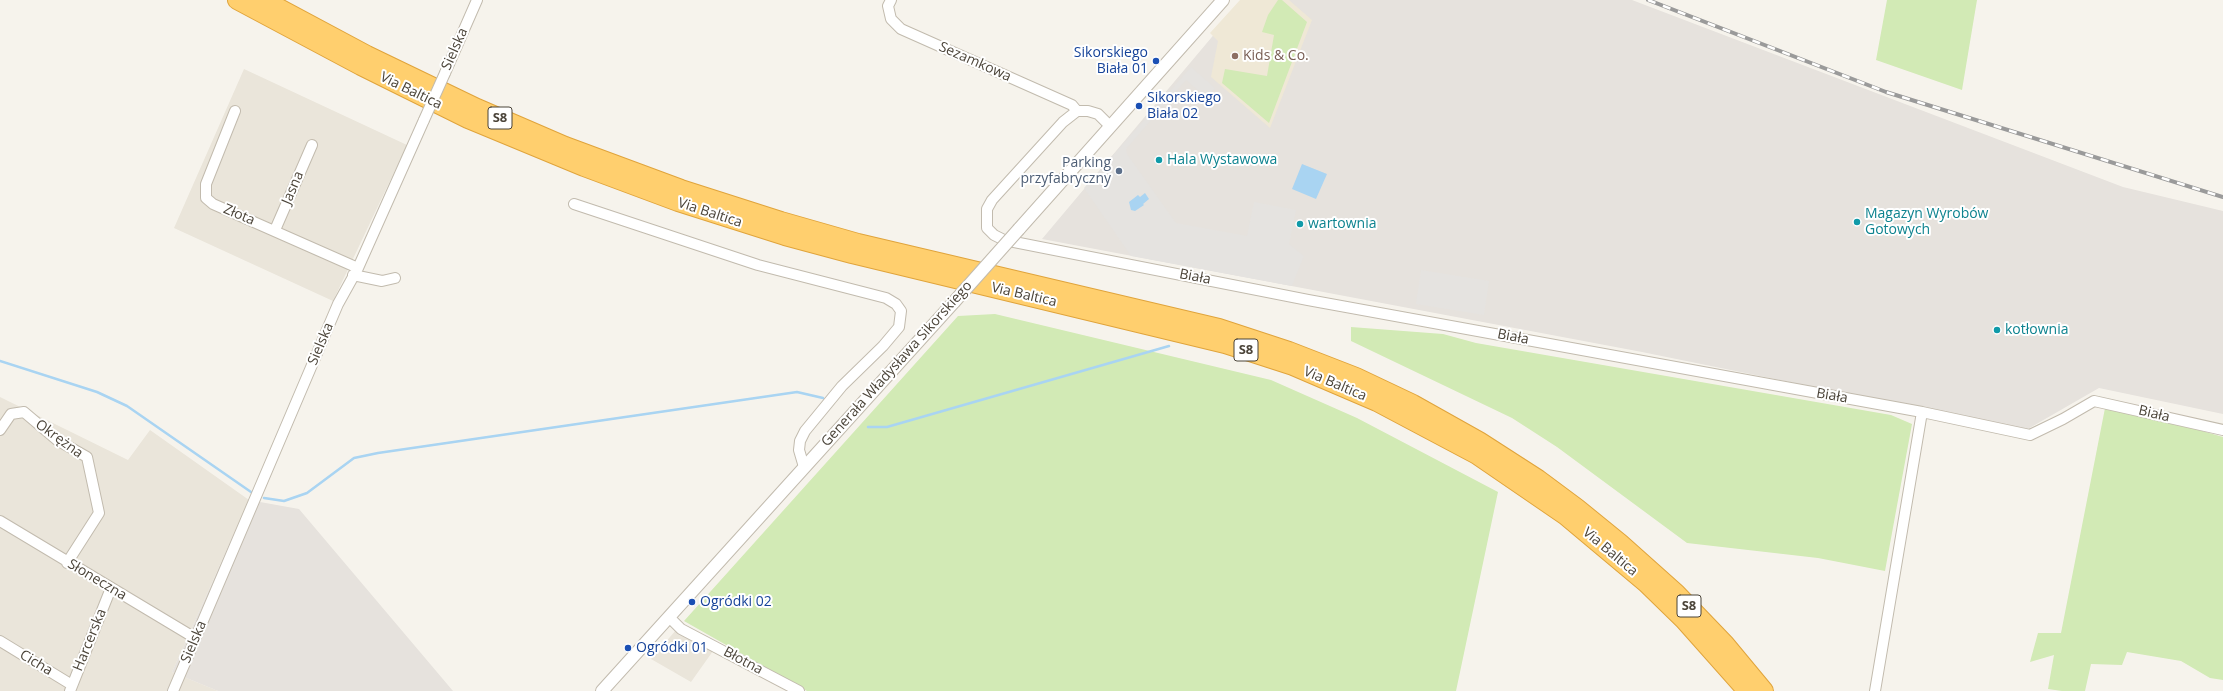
<!DOCTYPE html>
<html>
<head>
<meta charset="utf-8">
<style>
	body { margin:0 }
	canvas { display:block; background:#f6f3ec }
</style>
</head>
<body>
<canvas width="2223" height="691"></canvas>
<script>
const g = document.querySelector('canvas').getContext('2d');
g.lineJoin = 'round';
function paint(path, color) { g.fillStyle = color; g.fill(path, 'evenodd'); }
const poly = rows => new Path2D(rows.map(r => 'M' + r).join(''));
function stroke(path, color, width, dash) { g.strokeStyle = color; g.lineWidth = width; g.lineCap = dash ? 'butt' : 'round'; g.setLineDash(dash || []); g.stroke(path); }
function write(font, color, halo, rows, align = 'center') {
  g.font = font + ' "Open Sans",sans-serif'; g.lineWidth = 4; g.setLineDash([]); g.textBaseline = 'middle'; g.strokeStyle = halo; g.fillStyle = color; for (const [text, x, y, turn = 0] of rows) {
    g.save(); g.translate(x, y); g.rotate((+turn || 0) * Math.PI / 180); g.textAlign = isNaN(turn) ? turn : align; if (halo) g.strokeText(text, 0, 0); g.fillText(text, 0, 0); g.restore();
  }
}
const residential = poly([
	[244,69,407,145,333,301,174,228],
	[0,397,128,460,150,430,249,500,172,672,218,691,0,691],
	[676,630,713,651,691,682,651,659]
]);
const industrial = poly([
	[1243,0,1632,0,2123,187,2223,211,2223,414,2099,388,2026,430,1642,352,1042,239],
	[249,500,299,509,453,691,218,691,172,672]
]);
const education = poly([
	[1240,0,1289,0,1312,20,1270,128,1211,77,1218,41,1210,33]
]);
const green = poly([
	[1278,0,1282,0,1307,22,1269,123,1222,83,1225,69,1267,76,1274,35,1262,32,1268,15],
	[1887,0,1977,0,1962,90,1876,60],
	[995,314,1271,380,1357,418,1498,492,1456,691,807,691,684,621,958,316],
	[1351,327,1443,334,1476,343,1891,415,1912,424,1885,571,1818,558,1687,543,1557,447,1512,418,1351,341],
	[2106,403,2223,437,2223,680,2210,678,2181,661,2127,652,2122,665,2091,664,2085,691,2062,691,2048,689,2054,655,2030,662,2038,633,2061,633]
]);
const parking = poly([
	[1191,67,1215,88,1207,98,1186,80,1126,149,1127,154,1176,223,1247,236,1254,202,1296,210,1289,244,1304,256,1292,286,1131,256,1084,188],
	[1421,270,1489,281,1484,315,1416,304]
]);
const water = poly([
	[1302,164,1327,174,1316,199,1292,189],
	[1145,193,1149,199,1143,204,1144,205,1135,211,1131,210,1129,202,1138,195,1140,197]
]);
const stream = poly([
	[0,361,97,392,127,406,251,492],
	[868,427,887,427,1169,346],
	[264,498,284,501,307,493,354,458,378,453,797,392,823,398]
]);
const minor = poly([
	[891,0,888,6,891,19,901,29,1072,105,1077,111],
	[445,73,477,0],
	[235,111,206,184,206,198,213,204,358,268],
	[1110,126,1098,114,1088,111,1077,111,1063,122,992,200,987,209,987,228,994,235,1004,240,1308,300,1922,412,2030,435,2063,419,2094,401,2223,430],
	[574,204,758,265,886,298,896,304,901,311,899,327,883,346,842,386,805,431,800,441,799,450,804,467],
	[275,230,312,145],
	[353,275,382,281,395,278],
	[0,430,11,414,24,412,57,440,87,457,99,513,67,563],
	[0,521,195,638],
	[669,617,681,629,799,691],
	[0,641,72,685],
	[70,691,111,588],
	[173,691,338,304,358,268,424,120],
	[1875,691,1922,412]
]);
const tertiary = poly([
	[1019,229,1223,0],
	[602,691,954,302]
]);
const motorway = poly([
	[237,0,361,66,468,119,584,167,678,202,785,236,852,254,1225,344,1293,366,1377,402,1477,455,1566,516,1646,583,1684,620,1747,691],
	[264,0,367,55,477,108,565,146,681,189,781,221,858,243,1219,328,1289,351,1356,377,1413,404,1479,441,1538,479,1577,508,1620,543,1676,593,1725,644,1764,691]
]);
const rail = poly([
	[1648,0,1886,92,2223,197]
]);
const minorBridge = poly([
	[424,120,445,73]
]);
const tertiaryBridge = poly([
	[954,302,1019,229]
]);
const markers = [
	[1235,56,4,"#8d6e63"],
	[1156,61,4,"#1a4fb4"],
	[1139,106,4,"#1a4fb4"],
	[1159,160,4,"#0f9aa8"],
	[1119,171,4,"#5c6f8a"],
	[1857,222,4,"#0f9aa8"],
	[1300,224,4,"#0f9aa8"],
	[1997,330,4,"#0f9aa8"],
	[692,602,4,"#1a4fb4"],
	[628,648,4,"#1a4fb4"]
];
const shields = [
	[500,118,24],
	[1246,350,24],
	[1689,606,24]
];
const shieldNames = [
	["S8",500,118],
	["S8",1246,350],
	["S8",1689,606]
];
const streetNames = [
	["Sielska",455,49,-66],
	["Sezamkowa",975,62,24],
	["Via Baltica",411,91,26],
	["Jasna",293,188,-67],
	["Via Baltica",710,213,18],
	["Złota",239,215,23],
	["Biała",1195,277,11],
	["Via Baltica",1024,295,13],
	["Biała",1513,337,11],
	["Sielska",321,344,-67],
	["Generała Władysława Sikorskiego",897,364,-48],
	["Via Baltica",1335,384,23],
	["Biała",1832,396,10],
	["Biała",2154,414,13],
	["Okrężna",59,439,36],
	["Via Baltica",1610,552,40],
	["Słoneczna",97,580,31],
	["Harcerska",90,640,-68],
	["Sielska",194,642,-67],
	["Błotna",743,661,28],
	["Cicha",36,663,31]
];
const transitNames = [
	["Sikorskiego",1148,53,"right"],
	["Biała 01",1148,69,"right"],
	["Sikorskiego",1147,98],
	["Biała 02",1147,114],
	["Ogródki 02",700,602],
	["Ogródki 01",636,648]
];
const educationNames = [
	["Kids & Co.",1243,56]
];
const cultureNames = [
	["Hala Wystawowa",1167,160],
	["Magazyn Wyrobów",1865,214],
	["Gotowych",1865,230],
	["wartownia",1308,224],
	["kotłownia",2005,330]
];
const serviceNames = [
	["Parking",1111,163],
	["przyfabryczny",1111,179]
];
paint(residential, '#eae5da');
paint(industrial, '#e6e2dd');
paint(education, '#efe8d6');
paint(green, '#d2eab5');
paint(parking, '#e5e3e0');
paint(water, '#a9d4f2');
stroke(stream, '#a9d4f2', 2.5);
stroke(minor, '#c2bbae', 12);
stroke(tertiary, '#c2bbae', 14);
stroke(motorway, '#e0a43c', 20);
stroke(minor, '#fff', 10);
stroke(tertiary, '#fff', 12);
stroke(motorway, '#ffcf6e', 18);
stroke(rail, '#9a9a9a', 4);
stroke(rail, '#fff', 2.5, [8]);
stroke(minorBridge, '#c2bbae', 12, []);
stroke(tertiaryBridge, '#c2bbae', 14, []);
stroke(minorBridge, '#fff', 10);
stroke(tertiaryBridge, '#fff', 12);
for (const [x, y, r, color] of markers) { const dot = new Path2D(); dot.arc(x, y, r, 0, 2 * Math.PI); g.fillStyle = color; g.fill(dot); stroke(dot, '#fff', 1.5); }
for (const [x, y, w] of shields) { const box = new Path2D(); box.roundRect(x - w / 2, y - 11, w, 22, 3); g.fillStyle = '#fff'; g.fill(box); stroke(box, '#4b4439', 1); }
write('bold 13px', '#4b4439', null, shieldNames);
write('14px', '#4b4439', '#fff', streetNames);
write('14px', '#164399', '#fff', transitNames, 'left');
write('14px', '#785e54', '#fff', educationNames, 'left');
write('14px', '#0d838f', '#fff', cultureNames, 'left');
write('14px', '#4e5e75', '#fff', serviceNames, 'right');
</script>
</body>
</html>
